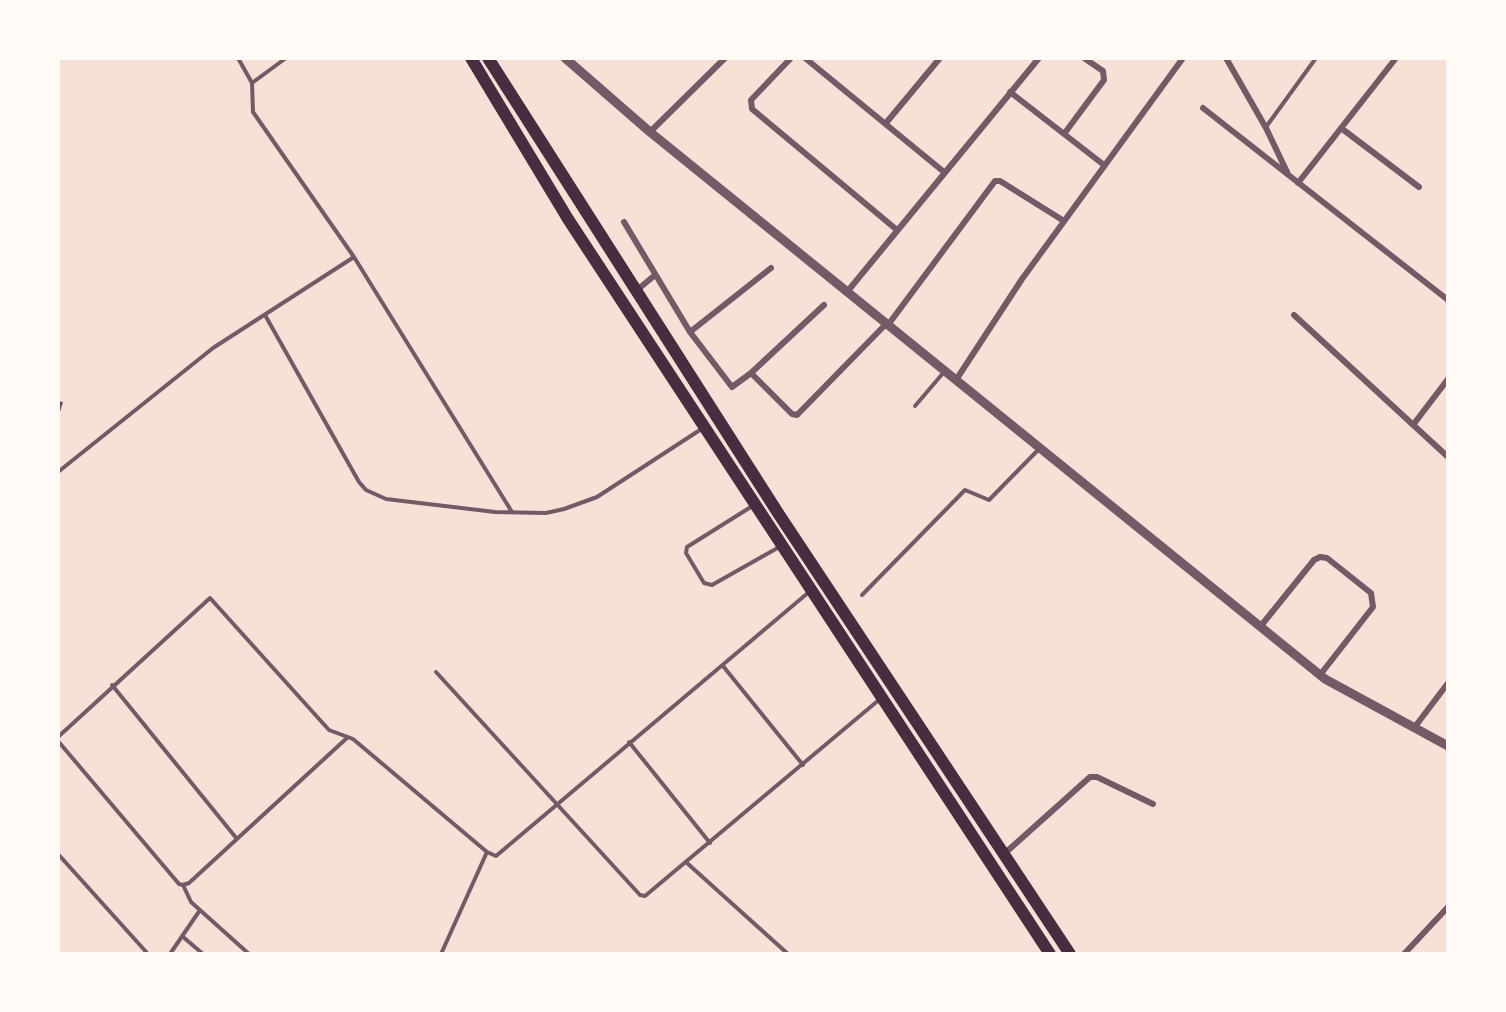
<!DOCTYPE html>
<html>
<head>
<meta charset="utf-8">
<style>
	body { margin:0 }
	#map { position:relative; width:1506px; height:1012px; overflow:hidden; background:#f7e1d7; font-family:Ubuntu,sans-serif }
	canvas { display:block }
	.frame { position:absolute; inset:0; border:60px solid #fffaf5; pointer-events:none }
</style>
</head>
<body>
<div id="map">
<canvas width="1506" height="1012"></canvas>
<div class="frame"></div>
</div>
<script>
const g = document.querySelector('canvas').getContext('2d');
g.lineJoin = 'round';
function paint(path, color) { g.fillStyle = color; g.fill(path, 'evenodd'); }
const poly = rows => new Path2D(rows.map(r => 'M' + r).join(''));
function stroke(path, color, width, dash) { g.strokeStyle = color; g.lineWidth = width; g.lineCap = dash ? 'butt' : 'round'; g.setLineDash(dash || []); g.stroke(path); }
const building = poly([
	[58,401,63,402,59,415,58,415]
]);
const service = poly([
	[238,58,252,83,253,112,354,257,512,512],
	[252,83,286,58],
	[1266,127,1316,58],
	[265,315,359,482,366,490,386,499,495,512,546,513,564,509,597,497,703,428],
	[915,406,944,372],
	[58,472,213,348,354,257],
	[754,505,687,547,686,553,704,583,712,585,781,546],
	[862,595,965,490,989,500,1039,449],
	[723,666,803,765],
	[436,672,640,895,645,896,880,699],
	[112,685,237,839],
	[58,737,210,598,329,730,353,739,487,852,496,856,809,592],
	[58,741,179,884,183,885,189,883,348,737],
	[629,742,710,843],
	[58,854,148,954],
	[687,863,788,954],
	[183,885,191,902,249,954],
	[182,936,203,954],
	[170,954,200,910],
	[441,954,487,852]
]);
const minor = poly([
	[791,58,751,100,752,109,897,230],
	[805,58,944,172],
	[1226,58,1266,128,1288,174],
	[1010,92,1104,165],
	[1203,108,1448,300],
	[886,123,940,58],
	[1341,128,1419,187],
	[650,132,725,58],
	[1064,134,1104,80,1103,71,1084,58],
	[1298,183,1396,58],
	[624,222,690,332,732,387,751,373,824,305],
	[636,291,655,275],
	[847,292,1039,58],
	[1294,315,1448,457],
	[888,325,995,181,1000,181,1064,221],
	[690,332,771,268],
	[751,373,792,414,797,415,886,324],
	[956,380,1022,279,1183,58],
	[1413,425,1448,379],
	[1260,627,1314,560,1320,557,1327,558,1371,593,1373,607,1320,675],
	[1414,728,1448,683],
	[1004,854,1090,777,1097,777,1153,804],
	[1404,954,1448,907]
]);
const tertiary = poly([
	[565,58,650,132,1325,679,1448,746]
]);
const primary = poly([
	[471,58,568,219,1050,954],
	[488,58,778,513,1070,954]
]);
paint(building, '#644757');
stroke(service, '#755966', 4);
stroke(minor, '#755966', 6);
stroke(tertiary, '#755966', 9);
stroke(primary, '#4a2c40', 12);
</script>
</body>
</html>
